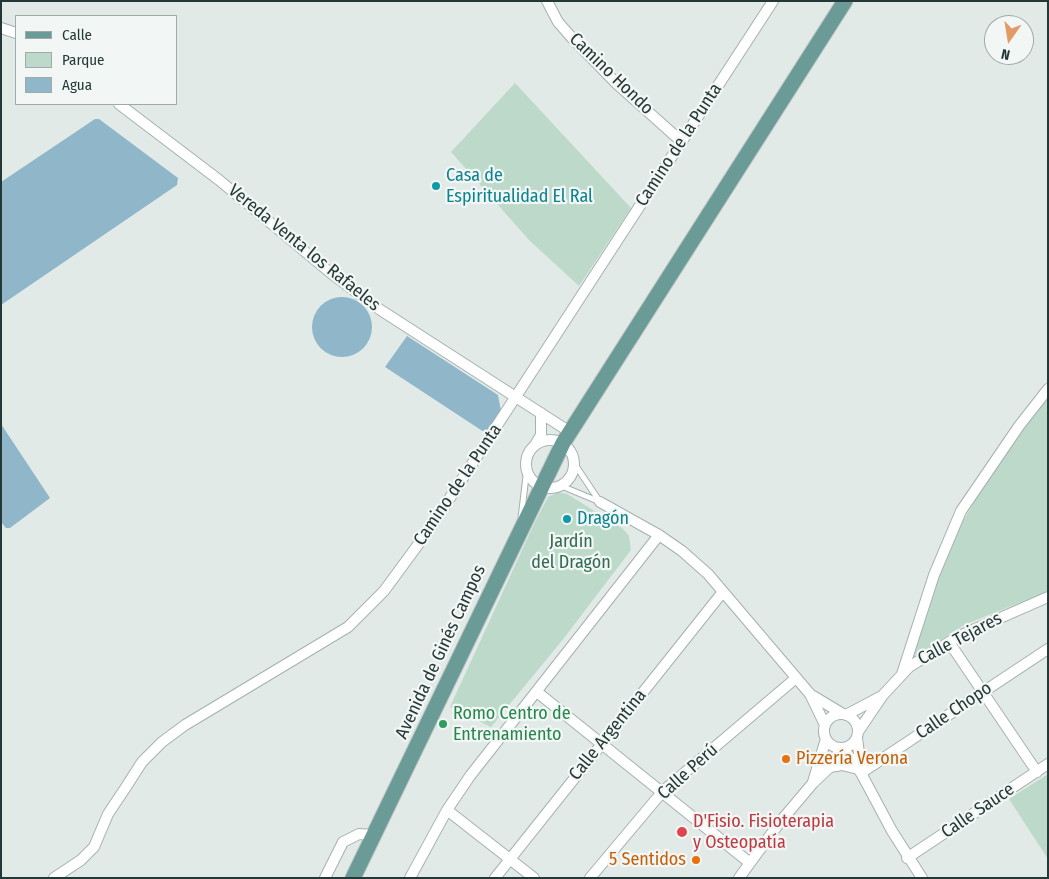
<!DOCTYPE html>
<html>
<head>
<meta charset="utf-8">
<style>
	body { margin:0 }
	#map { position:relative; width:1049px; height:879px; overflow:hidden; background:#e2eae8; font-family:"Fira Sans Condensed",sans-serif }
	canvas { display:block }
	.frame { position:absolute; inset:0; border:2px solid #243937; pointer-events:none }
	.legend { position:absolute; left:15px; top:15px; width:162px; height:90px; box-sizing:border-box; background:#f2f7f5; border:1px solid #a0aba9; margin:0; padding:6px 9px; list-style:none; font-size:15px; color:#243937 }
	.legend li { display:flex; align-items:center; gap:10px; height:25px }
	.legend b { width:25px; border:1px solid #a0aba9 }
	.north { position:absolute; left:984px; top:15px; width:50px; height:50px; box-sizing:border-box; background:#f2f7f5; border:1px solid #a0aba9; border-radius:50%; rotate:193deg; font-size:14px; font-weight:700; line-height:20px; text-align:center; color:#243937 }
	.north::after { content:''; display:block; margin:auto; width:18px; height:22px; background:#e29b67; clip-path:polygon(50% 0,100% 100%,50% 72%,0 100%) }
</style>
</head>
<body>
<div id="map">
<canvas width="1049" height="879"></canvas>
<div class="frame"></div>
<ul class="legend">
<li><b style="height:6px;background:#6b9b97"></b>Calle</li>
<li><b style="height:14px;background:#bdd9c9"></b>Parque</li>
<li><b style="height:14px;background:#8fb6c9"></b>Agua</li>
</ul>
<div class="north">N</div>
</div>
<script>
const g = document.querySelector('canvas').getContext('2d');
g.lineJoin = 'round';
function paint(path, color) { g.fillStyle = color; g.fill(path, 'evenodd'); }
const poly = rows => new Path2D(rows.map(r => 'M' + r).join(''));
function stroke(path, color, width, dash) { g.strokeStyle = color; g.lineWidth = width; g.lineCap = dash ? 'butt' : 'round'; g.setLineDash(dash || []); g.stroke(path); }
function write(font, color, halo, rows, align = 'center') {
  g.font = font + ' "Fira Sans Condensed",sans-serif'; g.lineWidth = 4.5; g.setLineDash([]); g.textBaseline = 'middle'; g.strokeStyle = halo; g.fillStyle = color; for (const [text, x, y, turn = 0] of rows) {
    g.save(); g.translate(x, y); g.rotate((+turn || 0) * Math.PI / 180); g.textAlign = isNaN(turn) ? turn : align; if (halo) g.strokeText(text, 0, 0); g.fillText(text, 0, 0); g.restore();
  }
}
const green = poly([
	[515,83,631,208,579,286,529,240,451,152],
	[1048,396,1048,591,964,625,913,658,911,655,921,622,955,535,992,471],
	[558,492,567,494,622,528,629,536,631,550,564,638,491,727,450,707,534,524,548,497],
	[1048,774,1048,859,1009,799]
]);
const water = poly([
	[95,119,99,119,178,178,177,185,1,305,1,182],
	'312 327a30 30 0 1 1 60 0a30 30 0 1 1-60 0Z',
	[407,336,498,395,501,411,488,430,484,432,385,367],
	[1,424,50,498,10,528,6,528,1,522]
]);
const lane = poly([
	[574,463,600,502],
	[559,485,600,502],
	[521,518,527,468]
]);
const street = poly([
	[547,1,558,22,572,38,617,84,682,142],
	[1,28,16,33],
	[119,104,219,180,332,274,379,309,570,432],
	'526 464a24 24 0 1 1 48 0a24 24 0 1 1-48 0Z',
	[535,445,541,435,541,413],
	[600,502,659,535,682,551,708,574,810,694,825,725],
	[949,642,1037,772],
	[902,674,934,575,961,511,1019,426,1048,389],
	[537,692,750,863],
	[813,696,843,714],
	'824 731a17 17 0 1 1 34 0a17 17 0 1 1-34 0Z',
	[846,715,880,697],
	[858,732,883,695,909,667,959,636,1048,597],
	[857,738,861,769],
	[843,748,861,773,892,831,922,878],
	[830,767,842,765,858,769],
	[861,773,1048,649],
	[813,782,826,739],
	[447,810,534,878],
	[907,858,1048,764],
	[54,878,81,860,94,847,108,814,126,787,142,762,162,742,185,725,348,627,384,591,431,527,773,1],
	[325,878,343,842,359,834,374,835],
	[410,878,447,810,470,776,659,535],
	[495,878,722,593],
	[590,878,663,791,796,678],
	[739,878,780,822,813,783,830,767,841,748]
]);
const primary = poly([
	[353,878,563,443,845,1]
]);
const markers = [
	[436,186,5,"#0f9aa8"],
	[567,519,5,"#0f9aa8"],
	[443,724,5,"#2e9e5b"],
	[786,759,5,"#e8710a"],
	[682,832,6,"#e0444e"],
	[696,860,5,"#e8710a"]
];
const streetNames = [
	["Camino Hondo",611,74,44],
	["Camino de la Punta",679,145,-57],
	["Vereda Venta los Rafaeles",304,248,39],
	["Camino de la Punta",458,485,-56],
	["Calle Tejares",960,639,-28],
	["Avenida de Ginés Campos",441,652,-65],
	["Calle Chopo",954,711,-34],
	["Calle Argentina",608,735,-51],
	["Calle Perú",688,772,-42],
	["Calle Sauce",978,811,-34]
];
const cultureNames = [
	["Casa de",446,176],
	["Espiritualidad El Ral",446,197],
	["Dragón",577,519]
];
const parkNames = [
	["Jardín",571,542],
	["del Dragón",571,563]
];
const leisureNames = [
	["Romo Centro de",453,714],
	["Entrenamiento",453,735]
];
const foodNames = [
	["Pizzería Verona",796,759],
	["5 Sentidos",686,860,"right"]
];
const healthNames = [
	["D'Fisio. Fisioterapia",693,822],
	["y Osteopatía",693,843]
];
paint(green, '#bdd9c9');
paint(water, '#8fb6c9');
stroke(lane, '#a5b1af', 7);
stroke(street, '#a5b1af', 12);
stroke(primary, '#bdc4c3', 17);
stroke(lane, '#fff', 5);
stroke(street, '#fff', 10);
stroke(primary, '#6b9b97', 15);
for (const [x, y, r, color] of markers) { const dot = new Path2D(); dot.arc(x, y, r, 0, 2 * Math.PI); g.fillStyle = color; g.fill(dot); stroke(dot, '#f2f7f5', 2); }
write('18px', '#243937', '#f2f7f5', streetNames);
write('18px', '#0d838f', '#f2f7f5', cultureNames, 'left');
write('18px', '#326b52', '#f2f7f5', parkNames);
write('18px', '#27864d', '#f2f7f5', leisureNames, 'left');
write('18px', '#c56008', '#f2f7f5', foodNames, 'left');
write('18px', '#be3a42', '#f2f7f5', healthNames, 'left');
</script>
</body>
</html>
